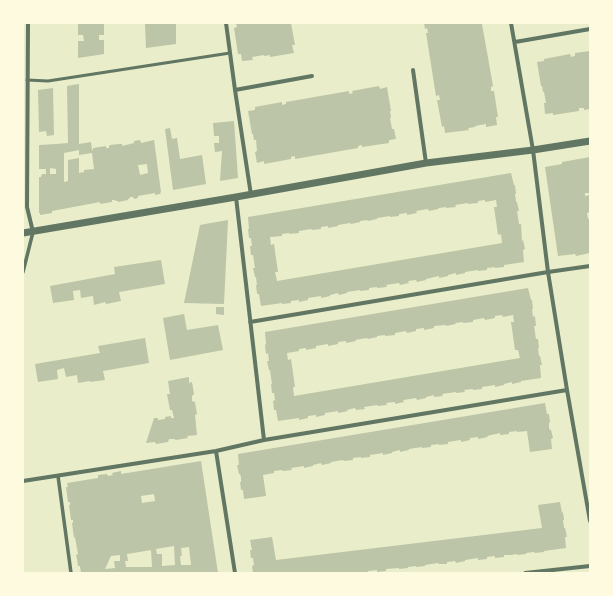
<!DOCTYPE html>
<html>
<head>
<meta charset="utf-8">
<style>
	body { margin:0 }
	#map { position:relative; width:613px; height:596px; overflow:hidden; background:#e9edc9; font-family:"Times New Roman",serif }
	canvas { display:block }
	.frame { position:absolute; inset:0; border:24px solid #fefae0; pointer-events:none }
</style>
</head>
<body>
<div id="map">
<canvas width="613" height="596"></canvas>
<div class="frame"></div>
</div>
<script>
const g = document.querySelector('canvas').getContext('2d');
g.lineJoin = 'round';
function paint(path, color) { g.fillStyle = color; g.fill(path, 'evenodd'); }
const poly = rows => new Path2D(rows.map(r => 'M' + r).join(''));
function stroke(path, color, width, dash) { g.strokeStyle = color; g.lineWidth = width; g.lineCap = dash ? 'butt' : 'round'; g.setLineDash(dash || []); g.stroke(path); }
const building = poly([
	[78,23,104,23,104,35,99,35,99,40,104,40,104,54,78,58,78,41,84,41,83,35,78,35],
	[156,23,176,23,176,44,146,48,145,24],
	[236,23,291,23,295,45,292,45,294,53,270,57,270,55,264,56,264,55,252,57,253,60,242,61,241,54,238,54,234,28,237,27],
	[424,23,482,24,493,86,491,87,491,91,494,91,498,117,496,117,497,125,486,127,486,124,475,126,475,127,468,128,469,130,445,133,444,126,442,127,437,100,440,100,439,95,436,96,426,33,428,33,427,28,425,29],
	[590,51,590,109,584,110,584,108,579,108,579,111,553,115,553,113,545,114,544,103,546,103,544,92,543,92,542,86,541,86,537,62,544,61,544,59,570,54,571,57,575,56,575,53],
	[79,84,79,144,91,142,92,150,93,150,93,148,106,146,106,148,109,148,109,146,110,145,119,144,122,144,122,146,134,143,134,141,140,140,141,143,154,140,161,192,160,192,161,194,160,194,155,195,155,193,138,196,138,198,134,199,133,197,130,197,130,198,128,199,128,200,118,202,118,201,116,201,115,200,112,200,112,202,100,204,100,202,52,211,52,213,40,215,40,213,39,213,39,177,41,177,42,174,46,174,46,169,39,169,39,145,56,144,68,143,67,86],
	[79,150,79,155,92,153,94,169,84,170,84,172,79,173,79,158,68,160,68,181,64,182,64,153],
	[147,164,148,173,140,175,138,165],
	[50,168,56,169,56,174,50,174],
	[379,86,380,89,387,87,391,111,390,111,391,117,390,118,392,129,394,129,396,139,389,140,389,143,362,147,362,145,358,146,358,148,295,159,295,156,291,157,291,159,264,164,264,161,257,163,255,152,257,151,256,140,254,140,253,134,252,134,248,111,255,110,255,107,282,102,282,105,286,104,286,102,349,91,349,94,353,93,352,91],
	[53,88,54,135,47,136,46,131,39,132,38,90],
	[234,121,238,178,220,181,222,151,215,152,214,143,219,143,219,136,214,136,213,123],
	[170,128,172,139,177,138,180,159,202,155,206,184,173,190,165,129],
	[590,157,590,193,585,193,585,196,590,195,590,212,587,213,588,219,590,218,590,253,576,256,575,254,558,256,545,167,562,164,562,162],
	[511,173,514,185,515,185,516,194,515,194,516,202,517,202,519,211,517,211,519,224,521,224,522,241,523,240,525,249,523,250,524,262,504,265,504,267,495,268,495,267,487,268,487,270,478,271,478,270,471,271,465,272,465,273,456,275,456,273,448,275,448,276,439,278,439,276,426,279,426,280,417,282,416,280,408,281,409,283,400,285,399,283,386,285,387,287,377,288,377,287,369,288,369,290,360,291,360,290,347,292,347,293,339,295,338,293,330,295,330,296,321,298,321,296,308,298,308,300,299,302,299,300,291,301,291,303,282,304,282,303,261,306,259,294,257,294,256,285,257,285,256,277,255,277,253,268,255,268,253,255,251,255,250,246,252,246,251,238,249,238,248,229,249,229,248,217],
	[485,200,485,202,496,200,497,207,494,207,498,235,501,234,502,243,277,281,275,272,278,272,274,244,271,245,270,237,282,236,282,234,289,233,289,234,299,233,299,231,311,229,312,230,321,229,321,227,328,226,328,228,338,226,338,225,350,223,351,224,360,222,360,221,367,220,368,221,377,219,377,218,390,216,390,217,399,216,399,214,407,213,407,215,417,213,416,211,428,209,429,211,438,209,439,208,446,207,446,208,456,207,455,205,468,203,468,204,478,203,478,201],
	[228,220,224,304,184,303,200,225],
	[161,260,165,284,119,292,121,301,106,304,105,302,94,305,93,296,81,298,80,290,73,291,74,300,53,303,50,286,115,274,114,267],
	[528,288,531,300,532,300,533,309,532,309,533,317,535,316,536,326,534,326,536,339,538,339,539,348,538,348,539,356,540,356,542,365,540,365,541,378,521,381,521,382,512,384,512,382,504,384,504,385,495,387,495,385,482,387,482,389,473,390,473,389,464,390,465,392,456,393,456,392,442,394,443,396,434,397,434,395,426,397,426,398,417,400,416,398,403,400,404,402,395,404,395,402,386,403,387,405,378,406,377,405,371,406,364,407,365,409,356,410,355,408,347,410,348,411,338,413,338,411,332,412,325,413,325,415,316,417,316,415,308,416,308,418,299,420,299,418,278,421,276,410,274,410,273,401,275,400,274,393,272,393,271,384,272,384,270,370,269,370,267,361,269,361,268,353,266,354,265,345,266,344,265,332],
	[502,315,503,317,513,315,514,322,511,322,515,350,518,350,520,358,294,396,293,387,295,387,291,359,288,360,287,353,299,351,299,349,306,348,306,350,316,348,316,346,328,344,328,346,338,344,338,342,346,341,346,343,356,341,355,340,367,338,368,339,377,337,377,336,385,335,385,336,395,335,395,333,406,331,407,333,416,331,416,329,424,328,424,330,434,328,434,326,446,325,446,326,456,324,455,323,463,322,463,323,473,322,473,320,484,318,485,320,495,318,495,316],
	[216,307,224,307,224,315,216,314],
	[184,314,187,330,218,325,223,350,170,360,163,318],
	[145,338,149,363,103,371,105,380,90,382,90,381,78,383,77,375,66,377,64,368,57,370,58,379,38,382,35,364,100,353,98,346],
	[189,377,189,383,192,382,194,394,192,396,192,401,195,402,197,414,195,415,197,435,187,436,188,438,176,440,174,439,169,439,168,442,156,444,155,442,146,443,154,418,158,418,158,420,165,419,165,417,171,416,171,418,174,418,172,410,170,410,167,394,170,394,168,381],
	[545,403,547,414,549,414,550,422,549,423,549,428,550,430,551,430,553,438,551,439,552,449,530,452,527,431,517,432,517,431,509,432,509,434,500,435,500,433,487,436,488,437,478,439,478,437,470,438,470,440,461,442,461,440,448,442,448,444,439,445,439,444,431,445,431,447,422,448,422,447,409,449,409,450,400,452,400,450,392,452,392,453,383,455,383,453,370,455,370,457,361,458,361,457,353,458,353,460,344,461,343,460,331,462,331,463,322,465,321,463,313,465,313,466,304,468,304,466,291,468,292,470,283,471,282,470,274,471,274,473,263,475,266,496,244,499,243,490,241,490,240,482,241,482,241,477,240,474,239,474,237,465,239,465,238,454],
	[201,461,218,573,81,573,80,566,78,566,77,559,76,555,78,554,75,537,74,538,72,523,73,523,73,520,71,520,69,505,70,505,70,502,68,502,66,487,68,487,67,483,98,478,98,475,107,474,108,476,113,475,112,473,121,471,121,474],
	[154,494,155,501,142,503,141,496],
	[174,546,175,565,162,566,162,554,157,554,156,549],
	[189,547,191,565,181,565,180,556,182,556,181,548],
	[151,550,152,567,126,567,125,561,128,561,127,554],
	[120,555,120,561,114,561,115,568,105,569,111,556],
	[560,502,562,513,563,512,564,520,563,520,564,528,565,528,567,537,565,537,566,548,544,551,544,552,535,553,534,552,526,553,526,554,517,555,517,554,511,555,504,555,504,557,495,558,495,556,487,557,487,559,478,560,478,558,465,560,465,561,456,563,455,561,447,562,447,564,439,564,438,563,425,565,425,566,416,567,416,566,408,567,408,568,399,569,399,568,386,569,386,571,377,572,377,570,368,571,369,573,360,573,359,572,352,573,253,573,252,566,254,565,253,558,251,558,250,550,252,550,250,540,272,537,276,560,542,528,538,505]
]);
const service = poly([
	[27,80,48,81,230,53]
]);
const pedestrian = poly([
	[23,272,33,232],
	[58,476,71,573]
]);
const minor = poly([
	[28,23,27,207,33,232],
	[226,23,235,90,251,195],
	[511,23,533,150,548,272,567,390,590,521],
	[515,42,590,29],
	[413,70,426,163],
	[235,90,312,76],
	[236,197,264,440],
	[250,322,548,272,590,266],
	[216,451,235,573],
	[23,481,216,451,264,440,567,390],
	[525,573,590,566]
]);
const tertiary = poly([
	[23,233,236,197,426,163,533,150,590,141]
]);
paint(building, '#bcc5a7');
stroke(service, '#617663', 3);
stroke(pedestrian, '#617663', 3.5);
stroke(minor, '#617663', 4);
stroke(tertiary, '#617663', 7);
</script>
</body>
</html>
